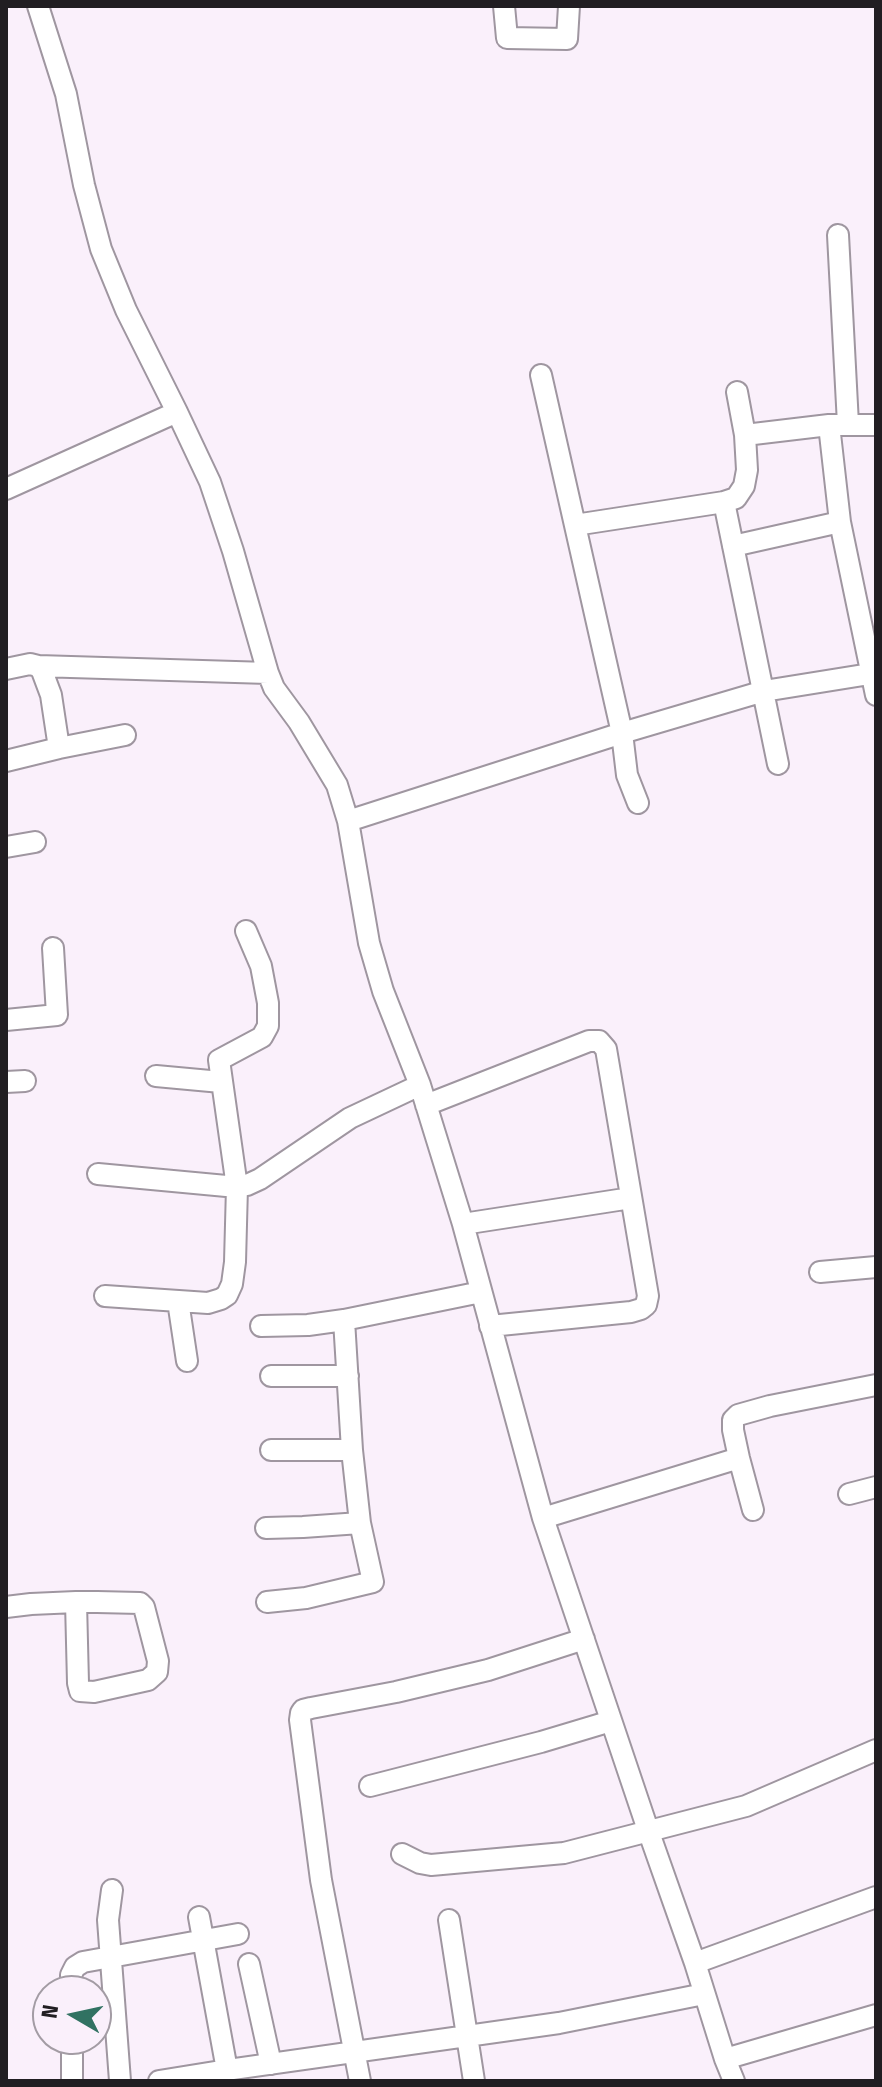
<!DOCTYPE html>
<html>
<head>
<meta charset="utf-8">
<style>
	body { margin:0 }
	#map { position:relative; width:882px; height:2087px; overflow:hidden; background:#faf0fb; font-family:"Fira Sans Condensed",sans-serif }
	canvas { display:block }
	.frame { position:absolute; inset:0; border:8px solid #211e22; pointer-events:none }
	.north { position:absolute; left:32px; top:1975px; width:80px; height:80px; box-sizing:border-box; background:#faf0fb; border:2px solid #a39ca4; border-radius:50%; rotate:279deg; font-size:22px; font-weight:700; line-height:32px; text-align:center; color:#211e22 }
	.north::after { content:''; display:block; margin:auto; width:28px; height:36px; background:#317262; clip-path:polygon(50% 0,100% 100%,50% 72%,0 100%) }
</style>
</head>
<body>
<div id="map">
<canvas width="882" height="2087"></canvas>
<div class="frame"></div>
<div class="north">N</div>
</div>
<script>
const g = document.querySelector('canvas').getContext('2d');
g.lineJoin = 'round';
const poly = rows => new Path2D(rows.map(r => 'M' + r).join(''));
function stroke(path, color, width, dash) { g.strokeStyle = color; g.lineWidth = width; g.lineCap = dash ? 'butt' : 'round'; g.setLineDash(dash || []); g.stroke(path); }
const minor = poly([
	[38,6,66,94,84,185,101,249,126,310,177,412,210,482,233,551,268,673,274,688,299,722,337,785,348,821,369,943,383,991,420,1085,463,1224,543,1518,647,1827,695,1963,725,2059,734,2081],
	[504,6,507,38,567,39,569,6],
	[838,235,848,424],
	[541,375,622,733,627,775,638,803],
	[737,392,745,435],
	[829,425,840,522,876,695],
	[6,489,177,412],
	[575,525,724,502],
	[733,546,840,522],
	[38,666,268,673],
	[6,669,30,664,38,666,42,671,51,695,59,748,6,761],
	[59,748,125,735],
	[778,764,724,502,736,498,744,486,747,470,745,435,829,425,876,425],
	[348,821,622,733,764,691,876,673],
	[6,847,35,842],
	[6,1020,57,1015,53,948],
	[156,1076,221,1082],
	[6,1082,25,1081],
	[426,1105,589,1041,599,1041,606,1049,648,1296,646,1305,641,1309,631,1312,490,1326],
	[98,1174,237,1187,247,1185,260,1179,350,1118,420,1085],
	[463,1224,631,1198],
	[820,1272,876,1267],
	[105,1296,208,1303,221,1299,227,1295,232,1284,235,1262,237,1187,219,1060,262,1037,268,1026,268,1003,261,966,246,931],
	[178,1301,187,1361],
	[261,1326,308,1325,344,1320,481,1292],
	[271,1376,348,1376],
	[271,1450,352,1450],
	[849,1494,876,1487],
	[753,1510,739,1458,733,1430,733,1420,738,1415,770,1406,876,1385],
	[543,1518,739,1458],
	[266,1528,303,1527,360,1523],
	[267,1602,306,1598,373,1582,360,1523,352,1450,344,1320],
	[6,1607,31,1604,76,1602,97,1602,140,1603,144,1607,158,1661,157,1672,148,1680,94,1692,80,1691,78,1683,76,1602],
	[370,1786,541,1742,611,1721],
	[402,1854,420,1863,431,1865,564,1853,746,1806,876,1750],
	[112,1890,108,1920,120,2081],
	[199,1917,227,2070],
	[449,1920,474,2081],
	[695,1963,876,1897],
	[249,1964,271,2064],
	[71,1991,71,1975,75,1967,83,1962,238,1934],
	[72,2039,72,2081],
	[725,2059,876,2015],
	[159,2081,227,2070,559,2023,704,1994],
	[360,2081,321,1880,300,1720,301,1713,303,1710,311,1708,396,1692,488,1670,584,1639]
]);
stroke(minor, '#9f96a0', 24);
stroke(minor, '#fff', 20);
</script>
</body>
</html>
